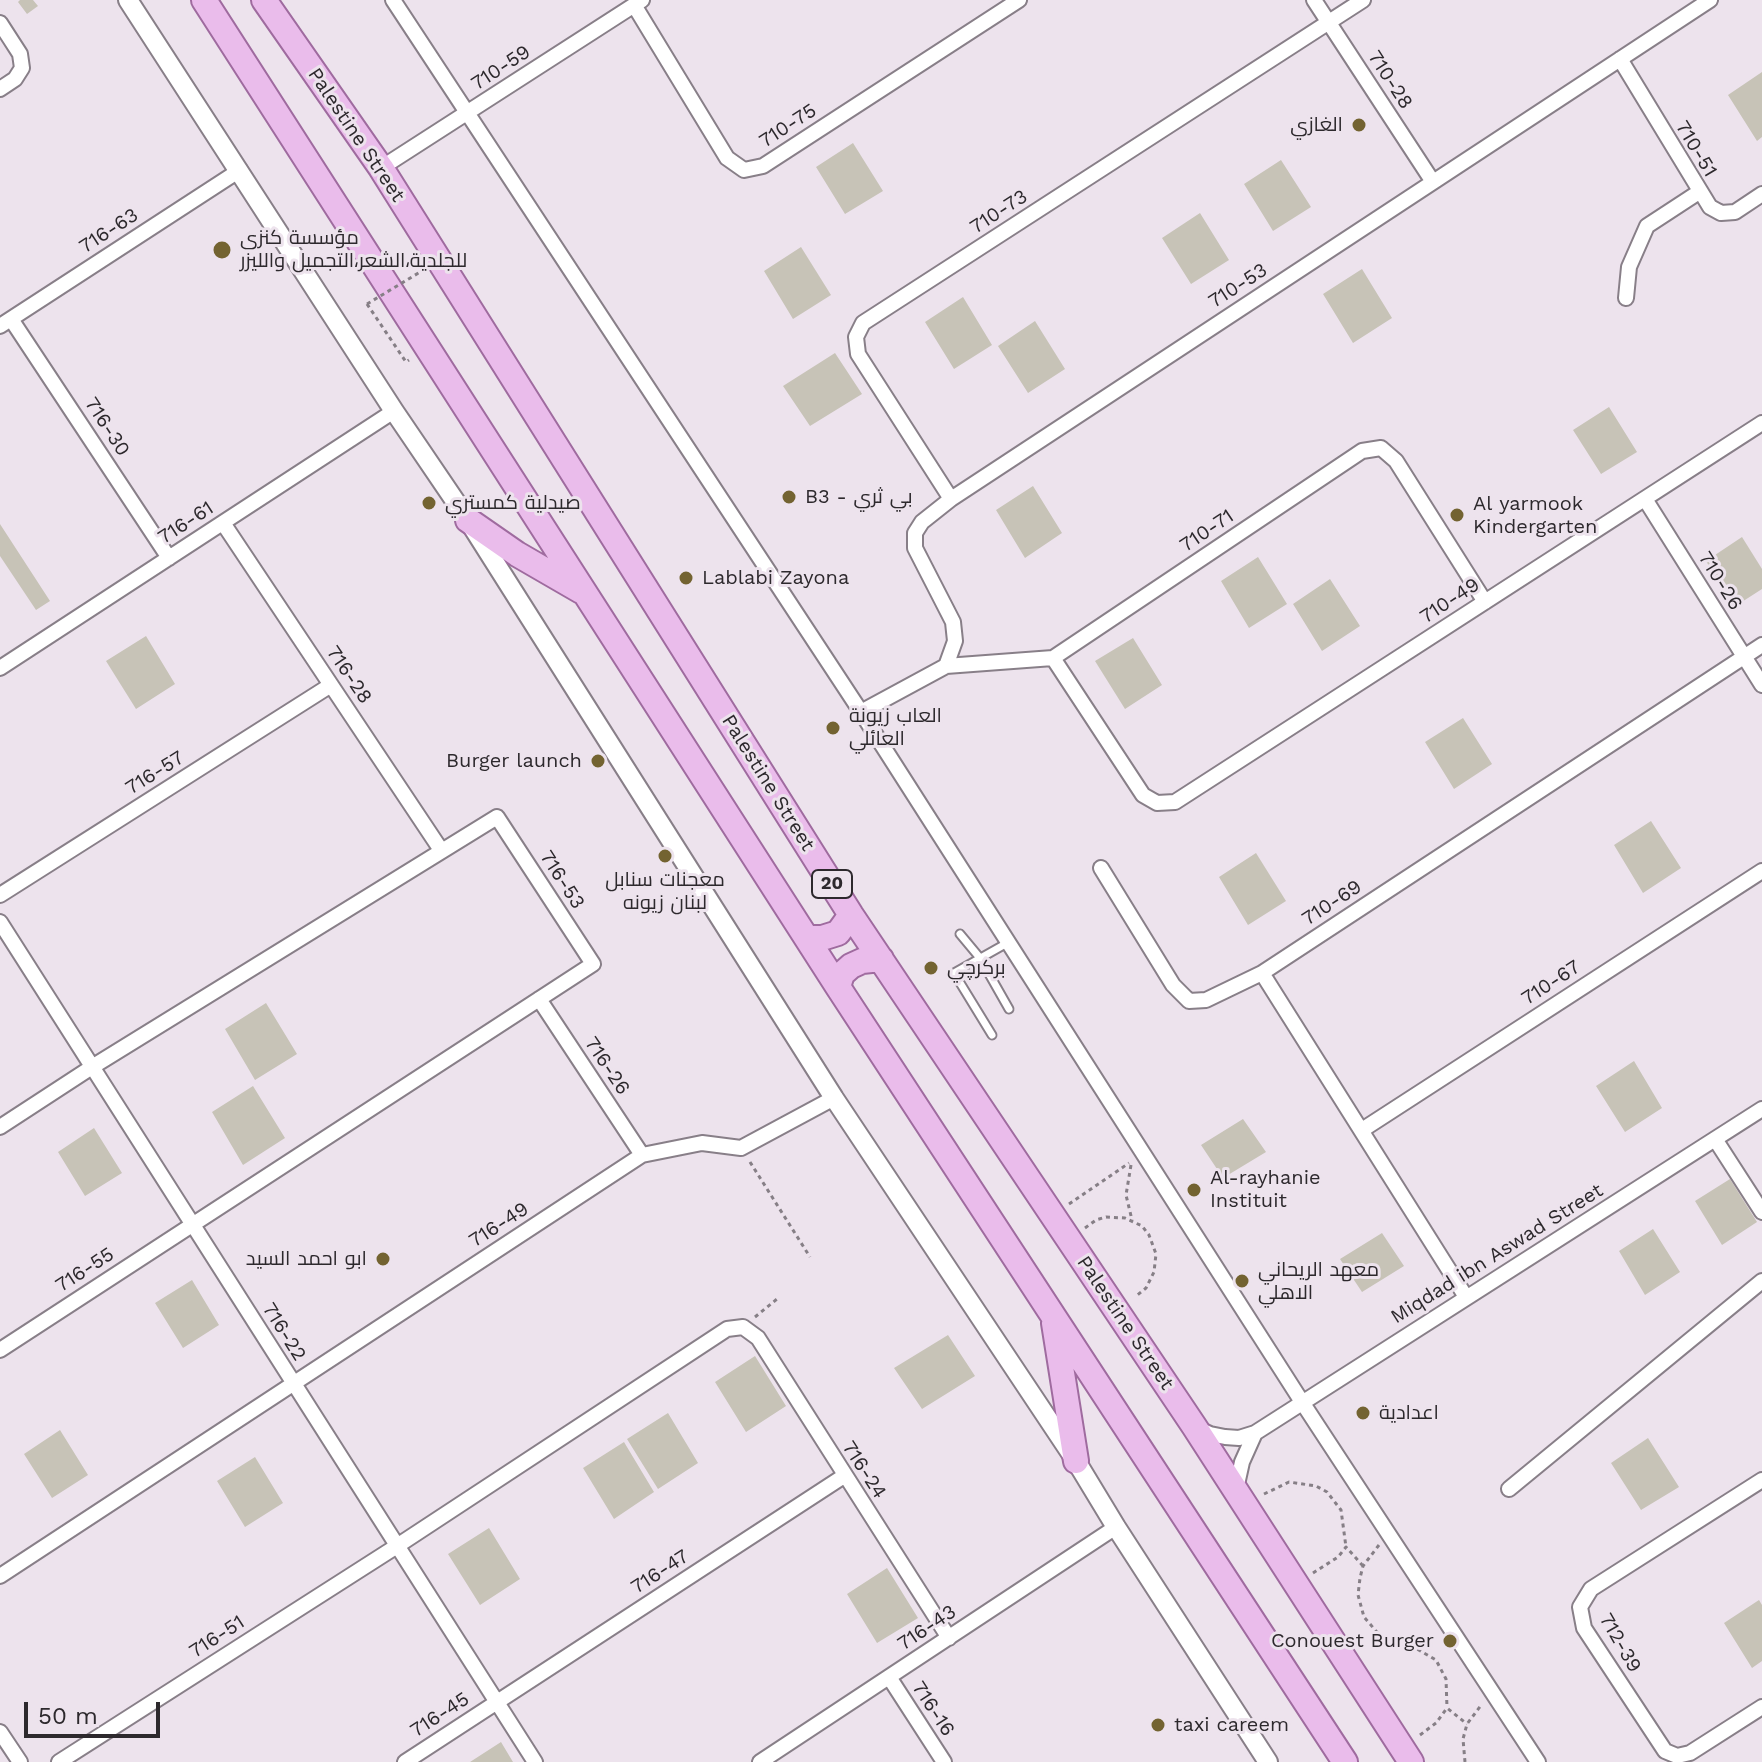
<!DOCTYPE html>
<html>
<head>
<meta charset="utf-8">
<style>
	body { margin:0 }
	#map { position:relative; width:1762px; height:1762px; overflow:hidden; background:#ede3ed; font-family:"Work Sans",sans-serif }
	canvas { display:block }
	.scale { position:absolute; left:24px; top:1702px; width:136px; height:36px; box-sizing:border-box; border:4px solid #2d292d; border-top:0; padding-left:10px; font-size:24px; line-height:28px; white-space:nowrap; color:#2d292d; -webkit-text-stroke:6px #ede3ed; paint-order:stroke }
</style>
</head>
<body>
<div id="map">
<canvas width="1762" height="1762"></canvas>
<div class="scale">50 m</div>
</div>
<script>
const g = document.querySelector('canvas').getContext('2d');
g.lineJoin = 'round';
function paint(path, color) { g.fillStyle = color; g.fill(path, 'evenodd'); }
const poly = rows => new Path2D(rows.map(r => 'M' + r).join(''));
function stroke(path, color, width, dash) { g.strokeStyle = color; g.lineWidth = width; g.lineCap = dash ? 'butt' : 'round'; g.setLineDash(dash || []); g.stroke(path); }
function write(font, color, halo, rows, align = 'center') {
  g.font = font + ' "Work Sans",Cairo,sans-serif'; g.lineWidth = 6; g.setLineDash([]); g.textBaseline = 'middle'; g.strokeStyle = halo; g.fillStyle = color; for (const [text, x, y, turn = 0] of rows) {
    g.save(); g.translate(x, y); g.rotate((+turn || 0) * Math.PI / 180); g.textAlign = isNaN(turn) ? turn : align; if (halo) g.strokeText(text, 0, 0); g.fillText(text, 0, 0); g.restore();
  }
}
const building = poly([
	[20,0,33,0,38,6,27,14,18,2],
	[1762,72,1762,137,1757,141,1728,95],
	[853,143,883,191,845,214,816,167],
	[1281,160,1311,207,1273,231,1244,184],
	[1200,213,1229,260,1191,284,1162,238],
	[801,247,831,295,793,319,764,271],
	[1362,269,1392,318,1353,343,1323,294],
	[963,297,992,345,954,369,925,322],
	[1035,321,1065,369,1028,393,998,346],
	[835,353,862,394,810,426,783,386],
	[1609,407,1637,452,1601,474,1573,430],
	[1033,486,1062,533,1025,558,996,510],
	[0,524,50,601,36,610,0,556],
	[1742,537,1762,569,1762,589,1734,607,1706,561],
	[1258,557,1287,604,1249,628,1221,581],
	[1330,579,1360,626,1322,651,1293,604],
	[146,636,175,684,136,709,106,661],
	[1133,638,1162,685,1125,709,1095,661],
	[1463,718,1492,764,1454,789,1425,742],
	[1651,821,1681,868,1643,893,1614,845],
	[1256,853,1286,901,1248,925,1219,877],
	[266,1003,297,1054,255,1080,225,1029],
	[1634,1061,1662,1108,1625,1132,1596,1086],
	[253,1086,285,1138,243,1165,212,1112],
	[1243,1119,1266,1152,1223,1178,1201,1145],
	[94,1128,122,1173,85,1196,58,1152],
	[1730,1179,1757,1222,1722,1245,1695,1201],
	[1653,1229,1680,1272,1645,1295,1619,1251],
	[1382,1233,1404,1266,1362,1292,1340,1259],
	[192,1280,219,1325,183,1348,155,1303],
	[948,1335,975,1376,922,1409,894,1368],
	[755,1356,786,1406,746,1432,715,1382],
	[668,1413,698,1463,658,1489,627,1439],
	[60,1430,88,1475,52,1498,24,1454],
	[1648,1438,1679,1487,1641,1510,1611,1463],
	[624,1442,654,1492,614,1519,583,1468],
	[255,1457,283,1503,245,1527,217,1481],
	[489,1528,520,1579,480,1605,448,1554],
	[887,1568,918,1618,877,1643,847,1594],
	[1759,1600,1762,1605,1762,1661,1752,1668,1724,1623],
	[501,1742,513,1762,470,1762]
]);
const path = poly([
	[367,304,406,362,409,360],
	[750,1162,810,1257],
	[1131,1165,1126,1195,1132,1220],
	[1069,1204,1129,1163],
	[1085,1228,1096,1220,1106,1217,1125,1218,1142,1226,1149,1235,1156,1254,1154,1272,1146,1288,1135,1297],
	[755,1317,777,1299],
	[1264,1494,1289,1482,1316,1486,1327,1492,1341,1510,1346,1547],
	[1379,1545,1363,1566,1360,1578,1358,1595,1364,1617,1382,1638,1401,1647,1417,1649,1436,1660,1446,1679,1447,1708],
	[1313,1573,1338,1557,1346,1547,1363,1566],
	[1420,1735,1436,1723,1447,1708,1467,1724],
	[1465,1762,1463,1739,1467,1724,1482,1704]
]);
const service = poly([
	[960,934,980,958,1009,1009],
	[992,1035,954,973,1009,942]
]);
const minor = poly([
	[393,0,861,712,1302,1402,1538,1762],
	[1314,0,1433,182],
	[634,5,727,158,744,170,763,166,1019,0],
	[0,23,20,54,22,68,15,79,0,89],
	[1620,59,1710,207,1721,213,1735,212,1762,194],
	[381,168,642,0],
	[1626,298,1629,267,1647,226,1699,192],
	[11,319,169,558],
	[0,326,240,170],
	[951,499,858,354,856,337,863,323,1363,0],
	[1645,499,1762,685],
	[223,523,441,850],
	[1485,602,1396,461,1381,448,1362,451,1053,658,1143,795,1157,803,1175,802,1762,423],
	[946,666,955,641,953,622,915,548,915,533,922,522,951,499,1710,0],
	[0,668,394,411],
	[861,712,946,666,1053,658],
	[1101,868,1173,985,1189,1001,1206,1000,1262,973],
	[0,895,331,685],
	[0,922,535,1762],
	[539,999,642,1155],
	[0,1127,92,1067,497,817,593,964,0,1350],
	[1362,1130,1762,871],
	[1715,1139,1762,1212],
	[1466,1297,1262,973,1762,645],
	[1199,1429,1210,1434,1225,1437,1239,1438,1255,1433,1762,1109],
	[1762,1480,1591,1589,1580,1607,1584,1628,1665,1751,1677,1756,1690,1753,1762,1707],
	[1236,1489,1242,1462,1255,1433],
	[1509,1489,1762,1281],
	[0,1576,642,1155,702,1143,741,1148,834,1098],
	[889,1677,944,1762],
	[0,1732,20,1762],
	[59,1762,397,1546,727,1329,743,1327,758,1338,949,1638],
	[405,1762,844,1476],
	[760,1762,1116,1527]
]);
const tertiary = poly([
	[128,0,394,411,468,520,834,1098,1076,1461,1116,1527,1268,1762]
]);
const primary = poly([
	[204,0,838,987,1345,1762],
	[264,0,381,168,851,915,1194,1426,1411,1762],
	[468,520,517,554,581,591],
	[808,938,822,938,838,933,851,915],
	[838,987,842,974,851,966,862,961,881,959],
	[1054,1323,1076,1461]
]);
const pathBridge = poly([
	[367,304,445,257]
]);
const markers = [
	[1359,125,8,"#736331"],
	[222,250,10,"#736331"],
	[789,497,8,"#736331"],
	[429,503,8,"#736331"],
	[1457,515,8,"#736331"],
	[686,578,8,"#736331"],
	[833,728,8,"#736331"],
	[598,761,8,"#736331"],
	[665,856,8,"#736331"],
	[931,968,8,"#736331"],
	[1194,1190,8,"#736331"],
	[383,1259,8,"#736331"],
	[1242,1281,8,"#736331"],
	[1363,1413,8,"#736331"],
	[1450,1641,8,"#736331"],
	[1158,1725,8,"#736331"]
];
const shields = [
	[832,884,40]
];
const shieldNames = [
	["20",832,884]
];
const streetNames = [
	["710-59",501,68,-33],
	["710-28",1390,80,57],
	["710-75",788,126,-33],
	["Palestine Street",356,135,56],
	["710-51",1696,149,59],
	["710-73",999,212,-33],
	["716-63",109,231,-33],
	["710-53",1238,286,-33],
	["716-30",107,427,57],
	["716-61",186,523,-33],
	["710-71",1207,531,-34],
	["710-26",1720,581,58],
	["710-49",1450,601,-33],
	["716-28",349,675,56],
	["716-57",155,773,-32],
	["Palestine Street",768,783,58],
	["716-53",562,880,57],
	["710-69",1332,903,-33],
	["710-67",1551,983,-33],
	["716-26",607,1066,56],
	["716-49",499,1225,-33],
	["Miqdad ibn Aswad Street",1497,1254,-32],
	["716-55",85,1270,-33],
	["Palestine Street",1125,1323,56],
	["716-22",284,1332,58],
	["716-24",864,1470,57],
	["716-47",660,1572,-33],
	["716-43",927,1628,-34],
	["716-51",217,1637,-33],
	["712-39",1620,1643,60],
	["716-16",933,1709,57],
	["716-45",440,1715,-33]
];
const poiNames = [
	["الغازي",1343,125,"right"],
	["مؤسسة كنزي",240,238],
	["للجلدية،الشعر،التجميل والليزر",240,261],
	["B3 - بي ثري",805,497],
	["صيدلية كمستري",445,503],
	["Al yarmook",1473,504],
	["Kindergarten",1473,527],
	["Lablabi Zayona",702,578],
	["العاب زيونة",849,716],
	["العائلي",849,739],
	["Burger launch",582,761,"right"],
	["معجنات سنابل",665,880,"center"],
	["لبنان زيونه",665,903,"center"],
	["بركرچي",947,968],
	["Al-rayhanie",1210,1178],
	["Instituit",1210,1201],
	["ابو احمد السيد",367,1259,"right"],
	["معهد الريحاني",1258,1270],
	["الاهلي",1258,1293],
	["اعدادية",1379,1413],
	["Conouest Burger",1434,1641,"right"],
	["taxi careem",1174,1725]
];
paint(building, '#c7c3b7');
stroke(service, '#887f88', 11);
stroke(minor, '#887f88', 18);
stroke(tertiary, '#887f88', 22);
stroke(primary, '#9f6b9f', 28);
stroke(path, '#867f86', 3, [4, 4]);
stroke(service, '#fff', 7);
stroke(minor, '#fff', 14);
stroke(tertiary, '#fff', 18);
stroke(primary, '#eabceb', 24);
stroke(pathBridge, '#867f86', 3, [4, 4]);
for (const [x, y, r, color] of markers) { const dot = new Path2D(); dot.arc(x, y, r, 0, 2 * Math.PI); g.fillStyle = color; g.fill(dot); stroke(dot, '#ede3ed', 3); }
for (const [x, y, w] of shields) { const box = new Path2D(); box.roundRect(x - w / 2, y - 14, w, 28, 6); g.fillStyle = '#ede3ed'; g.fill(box); stroke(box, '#2d292d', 2); }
write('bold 18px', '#2d292d', null, shieldNames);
write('20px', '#2d292d', '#ede3ed', streetNames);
write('20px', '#2d292d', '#ede3ed', poiNames, 'left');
</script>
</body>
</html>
